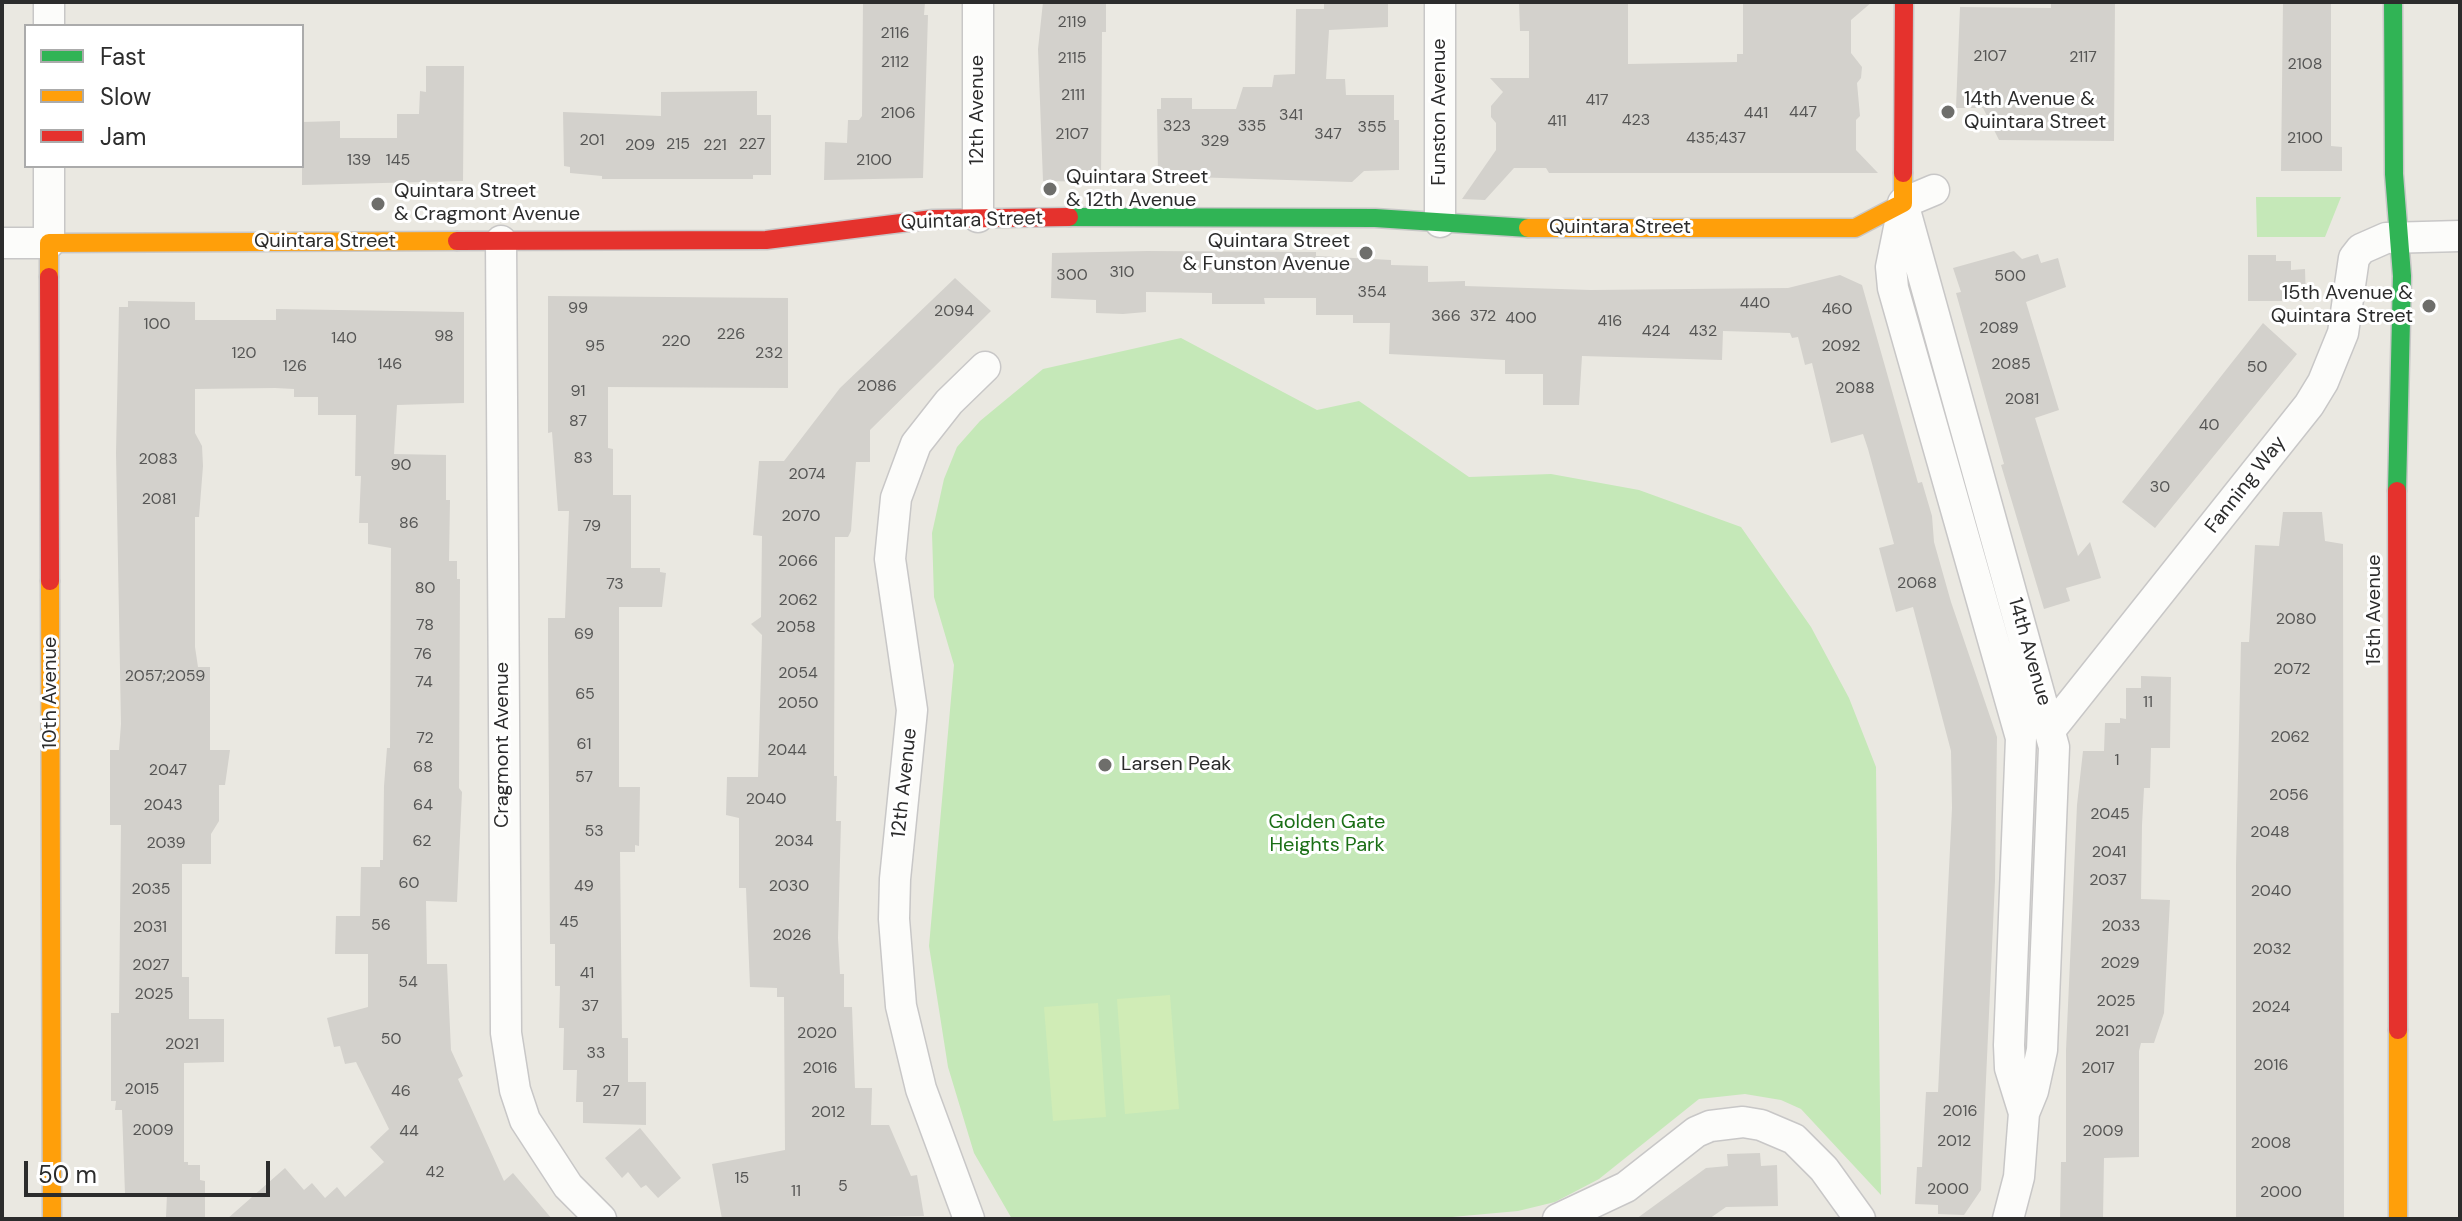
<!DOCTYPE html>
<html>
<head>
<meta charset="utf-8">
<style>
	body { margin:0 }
	#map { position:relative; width:2462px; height:1221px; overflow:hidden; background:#eae8e1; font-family:"DM Sans",sans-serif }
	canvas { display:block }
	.frame { position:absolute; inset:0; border:4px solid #2c2c2c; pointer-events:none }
	.legend { position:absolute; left:24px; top:24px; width:280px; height:144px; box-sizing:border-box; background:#fff; border:2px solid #ababab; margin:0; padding:10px 14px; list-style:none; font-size:24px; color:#2c2c2c }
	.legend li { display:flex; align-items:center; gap:16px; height:40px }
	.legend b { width:40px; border:2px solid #ababab }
	.scale { position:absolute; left:24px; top:1161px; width:246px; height:36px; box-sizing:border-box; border:4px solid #2c2c2c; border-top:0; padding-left:10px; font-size:24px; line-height:28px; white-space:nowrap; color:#2c2c2c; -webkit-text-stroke:6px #fff; paint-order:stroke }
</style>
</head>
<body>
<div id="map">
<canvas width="2462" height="1221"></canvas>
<div class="frame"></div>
<ul class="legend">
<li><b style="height:10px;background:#30b455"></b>Fast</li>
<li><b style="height:10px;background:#ff9f0a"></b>Slow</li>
<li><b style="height:10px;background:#e5322d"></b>Jam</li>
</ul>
<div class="scale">50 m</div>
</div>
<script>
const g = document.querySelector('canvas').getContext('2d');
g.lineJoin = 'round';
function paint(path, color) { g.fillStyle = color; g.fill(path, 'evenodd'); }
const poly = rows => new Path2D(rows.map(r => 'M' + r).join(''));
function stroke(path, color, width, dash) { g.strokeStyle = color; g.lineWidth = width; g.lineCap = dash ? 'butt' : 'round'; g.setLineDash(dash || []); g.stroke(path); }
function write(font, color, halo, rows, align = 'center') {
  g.font = font + ' "DM Sans",sans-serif'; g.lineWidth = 6; g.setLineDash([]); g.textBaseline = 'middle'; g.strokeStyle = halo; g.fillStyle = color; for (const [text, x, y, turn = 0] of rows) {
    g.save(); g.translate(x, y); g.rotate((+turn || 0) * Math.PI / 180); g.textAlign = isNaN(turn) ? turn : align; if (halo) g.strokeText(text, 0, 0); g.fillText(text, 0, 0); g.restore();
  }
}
const green = poly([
	[2256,197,2341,197,2325,237,2257,237],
	[1181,338,1317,410,1359,401,1469,477,1551,474,1639,490,1741,527,1811,627,1849,698,1876,767,1881,1195,1801,1109,1781,1100,1745,1094,1699,1099,1599,1179,1555,1202,1518,1211,1452,1217,1012,1219,974,1153,948,1067,929,946,954,665,934,597,932,533,944,479,957,447,980,421,1043,369]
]);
const pitch = poly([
	[1170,995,1179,1109,1125,1114,1117,999],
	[1098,1003,1106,1117,1053,1121,1044,1007]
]);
const building = poly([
	[863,2,925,2,924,15,928,15,923,178,824,180,825,142,847,143,848,120,859,120,862,116],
	[1043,2,1106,2,1106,32,1102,32,1101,182,1043,181,1038,49],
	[1324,2,1388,2,1388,27,1329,30,1326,79,1345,79,1346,95,1394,95,1394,120,1399,120,1399,170,1364,171,1352,182,1158,176,1157,109,1161,109,1161,98,1192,98,1192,109,1236,109,1243,87,1272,87,1274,75,1295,74,1296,9,1324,9],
	[1519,2,1628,2,1628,64,1737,62,1737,54,1743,54,1743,2,1872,2,1851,20,1851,53,1862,67,1861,78,1857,83,1860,116,1856,120,1856,150,1878,173,1549,173,1546,168,1514,168,1485,200,1462,199,1496,150,1496,123,1491,117,1491,106,1503,92,1490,78,1529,78,1529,31,1520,31],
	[2051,2,2115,2,2114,141,1999,140,1983,108,1956,108,1960,7,2051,8],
	[2283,2,2331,2,2331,146,2342,147,2342,171,2281,171],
	[426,66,464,66,463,181,302,185,302,122,340,121,340,138,397,138,397,114,419,114,420,91,426,92],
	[757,91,757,115,771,115,771,175,753,175,753,179,602,179,602,176,570,173,570,167,564,166,563,112,661,116,661,92],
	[1147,251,1316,252,1316,256,1391,260,1391,265,1428,266,1428,282,1465,281,1465,286,1591,290,1788,288,1840,275,1862,285,1918,483,1922,482,1932,516,1934,542,1951,602,1997,737,1995,881,1981,1190,1964,1215,1938,1214,1938,1205,1915,1204,1917,1167,1922,1167,1926,1092,1938,1092,1952,808,1951,751,1913,607,1896,612,1879,548,1894,544,1868,449,1863,434,1831,443,1812,363,1805,365,1798,337,1792,338,1790,333,1723,331,1722,360,1582,356,1579,405,1543,405,1543,374,1505,374,1505,360,1389,354,1390,323,1353,323,1353,315,1316,315,1316,298,1264,298,1265,304,1212,304,1212,293,1146,292,1146,312,1123,314,1096,313,1096,300,1051,298,1052,253],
	[2014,251,2022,259,2038,254,2041,263,2058,258,2066,287,2026,302,2059,410,2035,418,2078,556,2090,542,2101,578,2066,588,2070,601,2044,609,2001,465,2004,464,1956,293,1961,292,1953,268],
	[2248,255,2276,255,2276,261,2291,261,2291,270,2305,269,2306,301,2248,301],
	[955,278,991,311,870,430,870,462,856,462,851,531,848,537,835,537,834,776,837,776,836,821,841,821,838,938,840,974,844,974,844,1007,852,1007,855,1088,872,1088,871,1125,889,1125,911,1176,917,1175,924,1216,722,1219,712,1164,785,1150,784,997,777,997,777,988,750,987,746,888,739,888,739,818,726,815,727,777,758,777,762,635,751,624,761,617,762,536,753,535,759,461,784,461,840,388],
	[548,296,788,298,788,388,608,387,608,448,613,449,613,495,631,495,631,568,660,568,660,572,666,573,662,607,619,607,619,787,640,787,639,846,635,845,635,852,620,852,622,1038,628,1038,628,1082,646,1082,646,1125,583,1123,583,1102,576,1102,577,1070,563,1070,564,1028,559,1028,560,986,555,986,555,944,550,944,548,652,548,618,565,618,569,511,558,511,552,432,548,433],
	[128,301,195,302,195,320,276,320,276,309,464,312,464,403,397,405,394,454,446,455,446,500,450,500,449,561,457,561,457,579,460,579,459,788,462,792,457,902,426,901,427,964,447,964,451,1050,463,1076,458,1079,504,1181,513,1173,552,1219,227,1219,285,1168,304,1190,312,1183,325,1198,337,1187,345,1197,384,1162,370,1147,389,1129,356,1062,345,1064,340,1046,334,1047,327,1018,368,1007,368,954,335,954,336,916,360,916,361,867,380,867,380,860,383,860,384,786,387,748,390,748,391,548,368,544,368,523,359,523,361,476,355,476,356,415,318,415,318,397,294,397,294,389,275,388,195,389,195,433,202,446,203,466,199,517,195,517,195,647,198,667,210,667,210,750,230,750,225,785,219,785,219,821,211,834,211,864,182,864,182,977,189,977,189,1019,224,1019,224,1062,184,1063,184,1162,188,1162,188,1165,200,1165,200,1180,205,1181,205,1217,166,1217,167,1194,125,1194,122,1110,115,1110,116,1101,111,1101,111,1013,119,1013,121,825,110,825,110,750,119,750,121,724,116,453,119,307,128,307],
	[2263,323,2297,354,2155,528,2122,502],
	[2283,512,2322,512,2325,541,2343,544,2344,1219,2236,1218,2236,865,2241,642,2249,642,2255,545,2279,546],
	[2141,676,2171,677,2170,748,2151,748,2150,788,2144,788,2142,825,2141,899,2170,900,2164,1013,2154,1043,2141,1043,2139,1051,2139,1157,2104,1158,2103,1219,2060,1219,2061,1162,2066,1162,2066,1050,2077,805,2083,751,2104,751,2105,723,2120,723,2120,718,2126,719,2126,688,2141,688],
	[640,1128,681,1178,658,1198,646,1185,641,1188,628,1172,622,1178,605,1158],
	[1760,1153,1761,1166,1777,1165,1778,1206,1726,1207,1709,1219,1636,1219,1706,1168,1728,1166,1727,1154]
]);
const street = poly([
	[49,2,49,26],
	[978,2,978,217],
	[1903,203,2054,747,2042,1050,2033,1091,2024,1113,2019,1177,2008,1219],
	[1903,203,1934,190],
	[1902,213,1891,267,1893,288,2021,738,2009,1045,2010,1068,2024,1113],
	[1440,222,1440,2],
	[501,241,506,1033,515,1090,525,1120,568,1186,601,1219],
	[2,243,49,243,49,166],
	[2051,729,2309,405,2323,382,2343,333,2354,258,2361,249,2386,238,2460,236],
	[969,1219,921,1089,901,1006,894,919,895,879,912,710,890,559,896,498,916,444,949,402,985,367],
	[1558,1219,1626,1187,1696,1132,1710,1126,1743,1122,1761,1125,1794,1139,1824,1169,1860,1219]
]);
const fast = poly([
	[2393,2,2394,174,2402,276,2397,491],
	[1069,217,1375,218,1528,228]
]);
const slow = poly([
	[1528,228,1855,228,1903,203,1903,173],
	[49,277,49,243,457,241],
	[50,581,52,1219],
	[2398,1030,2398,1219]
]);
const jam = poly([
	[1903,173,1904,2],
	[457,241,766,240,933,219,1069,217],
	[49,277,50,581],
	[2397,491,2398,1030]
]);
const markers = [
	[1948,112,8,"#6e6e6b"],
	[1050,189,8,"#6e6e6b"],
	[378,204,8,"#6e6e6b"],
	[1366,253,8,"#6e6e6b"],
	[2429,306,8,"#6e6e6b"],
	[1105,765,8,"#6e6e6b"]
];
const numberNames = [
	["2119",1072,23],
	["2116",895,34],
	["2107",1990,57],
	["2117",2083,58],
	["2115",1072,59],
	["2112",895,63],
	["2108",2305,65],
	["2111",1073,96],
	["417",1597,101],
	["447",1803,113],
	["2106",898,114],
	["441",1756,114],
	["341",1291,116],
	["423",1636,121],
	["411",1557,122],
	["323",1177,127],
	["335",1252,127],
	["355",1372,128],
	["2107",1072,135],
	["347",1328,135],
	["435;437",1716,139],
	["2100",2305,139],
	["201",592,141],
	["329",1215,142],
	["215",678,145],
	["227",752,145],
	["209",640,146],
	["221",715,146],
	["139",359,161],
	["145",398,161],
	["2100",874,161],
	["310",1122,273],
	["300",1072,276],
	["500",2010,277],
	["354",1372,293],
	["440",1755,304],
	["99",578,309],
	["460",1837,310],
	["2094",954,312],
	["366",1446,317],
	["372",1483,317],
	["400",1521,319],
	["416",1610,322],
	["100",157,325],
	["2089",1999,329],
	["424",1656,332],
	["432",1703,332],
	["226",731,335],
	["98",444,337],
	["140",344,339],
	["220",676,342],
	["95",595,347],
	["2092",1841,347],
	["120",244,354],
	["232",769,354],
	["146",390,365],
	["2085",2011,365],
	["126",295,367],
	["50",2257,368],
	["2086",877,387],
	["2088",1855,389],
	["91",578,392],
	["2081",2022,400],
	["87",578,422],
	["40",2209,426],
	["83",583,459],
	["2083",158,460],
	["90",401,466],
	["2074",807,475],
	["30",2160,488],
	["2081",159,500],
	["2070",801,517],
	["86",409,524],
	["79",592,527],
	["2066",798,562],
	["2068",1917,584],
	["73",615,585],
	["80",425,589],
	["2062",798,601],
	["2080",2296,620],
	["78",425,626],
	["2058",796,628],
	["69",584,635],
	["76",423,655],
	["2072",2292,670],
	["2054",798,674],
	["2057;2059",165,677],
	["74",424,683],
	["65",585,695],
	["11",2148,703],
	["2050",798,704],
	["2062",2290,738],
	["72",425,739],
	["61",584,745],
	["2044",787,751],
	["1",2117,761],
	["68",423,768],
	["2047",168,771],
	["57",584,778],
	["2056",2289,796],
	["2040",766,800],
	["2043",163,806],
	["64",423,806],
	["2045",2110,815],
	["53",594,832],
	["2048",2270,833],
	["62",422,842],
	["2034",794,842],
	["2039",166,844],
	["2041",2109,853],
	["2037",2108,881],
	["60",409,884],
	["49",584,887],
	["2030",789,887],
	["2035",151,890],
	["2040",2271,892],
	["45",569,923],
	["56",381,926],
	["2033",2121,927],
	["2031",150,928],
	["2026",792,936],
	["2032",2272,950],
	["2029",2120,964],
	["2027",151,966],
	["41",587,974],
	["54",408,983],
	["2025",154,995],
	["2025",2116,1002],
	["37",590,1007],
	["2024",2271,1008],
	["2021",2112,1032],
	["2020",817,1034],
	["50",391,1040],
	["2021",182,1045],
	["33",596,1054],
	["2016",2271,1066],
	["2016",820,1069],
	["2017",2098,1069],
	["2015",142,1090],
	["46",401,1092],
	["27",611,1092],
	["2016",1960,1112],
	["2012",828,1113],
	["2009",153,1131],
	["44",409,1132],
	["2009",2103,1132],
	["2012",1954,1142],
	["2008",2271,1144],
	["42",435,1173],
	["15",742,1179],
	["5",843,1187],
	["2000",1948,1190],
	["11",796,1192],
	["2000",2281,1193]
];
const poiNames = [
	["14th Avenue &",1964,100],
	["Quintara Street",1964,123],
	["Quintara Street",1066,178],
	["& 12th Avenue",1066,201],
	["Quintara Street",394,192],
	["& Cragmont Avenue",394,215],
	["Quintara Street",1350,242,"right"],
	["& Funston Avenue",1350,265,"right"],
	["15th Avenue &",2413,294,"right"],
	["Quintara Street",2413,317,"right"],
	["Larsen Peak",1121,765]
];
const streetNames = [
	["12th Avenue",978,110,-90],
	["Funston Avenue",1440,112,-90],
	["Quintara Street",972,221,-2],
	["Quintara Street",1620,228],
	["Quintara Street",325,242],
	["Fanning Way",2246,485,-52],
	["15th Avenue",2375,610,-90],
	["14th Avenue",2029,652,74],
	["10th Avenue",51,693,-90],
	["Cragmont Avenue",503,745,-90],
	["12th Avenue",905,783,-84]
];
const parkNames = [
	["Golden Gate",1327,823],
	["Heights Park",1327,846]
];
paint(green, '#c5e8b8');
paint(pitch, '#d0ecb6');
paint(building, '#d3d1cc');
stroke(street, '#c8c7c7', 33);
stroke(fast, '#c8c7c7', 21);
stroke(slow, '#c8c7c7', 21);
stroke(jam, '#c8c7c7', 21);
stroke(street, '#fcfcfa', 30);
stroke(fast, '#30b455', 18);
stroke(slow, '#ff9f0a', 18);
stroke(jam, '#e5322d', 18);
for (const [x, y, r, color] of markers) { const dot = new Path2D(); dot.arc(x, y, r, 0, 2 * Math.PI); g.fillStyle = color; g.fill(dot); stroke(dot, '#fff', 3); }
write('16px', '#565655', null, numberNames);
write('20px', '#2c2c2c', '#fff', poiNames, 'left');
write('20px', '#2c2c2c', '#fff', streetNames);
write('20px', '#1b6f16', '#fff', parkNames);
</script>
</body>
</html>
